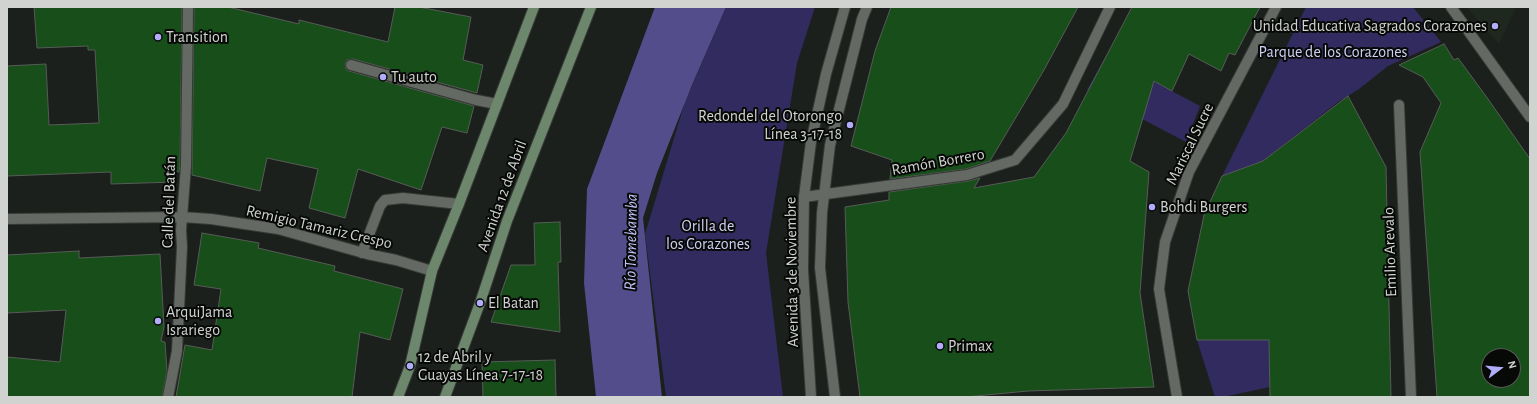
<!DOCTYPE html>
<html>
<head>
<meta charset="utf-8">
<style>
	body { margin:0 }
	#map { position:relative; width:1537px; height:404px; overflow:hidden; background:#1c201c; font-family:"Alegreya Sans",sans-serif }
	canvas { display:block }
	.frame { position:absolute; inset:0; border:8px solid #d0d3d0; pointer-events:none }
	.north { position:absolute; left:1481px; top:348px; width:40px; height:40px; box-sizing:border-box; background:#070907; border:1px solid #575a57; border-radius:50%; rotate:74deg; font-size:11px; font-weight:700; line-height:16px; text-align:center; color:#d0d3d0 }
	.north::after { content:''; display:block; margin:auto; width:14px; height:18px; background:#b1adfa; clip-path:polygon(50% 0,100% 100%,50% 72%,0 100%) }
</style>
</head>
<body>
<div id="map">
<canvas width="1537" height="404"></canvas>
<div class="frame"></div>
<div class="north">N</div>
</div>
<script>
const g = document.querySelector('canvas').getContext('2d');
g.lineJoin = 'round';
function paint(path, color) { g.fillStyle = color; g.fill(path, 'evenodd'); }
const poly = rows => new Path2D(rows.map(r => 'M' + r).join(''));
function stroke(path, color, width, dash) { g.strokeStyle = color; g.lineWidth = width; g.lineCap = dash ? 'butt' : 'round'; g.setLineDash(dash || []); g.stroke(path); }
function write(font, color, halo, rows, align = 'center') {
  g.font = font + ' "Alegreya Sans",sans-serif'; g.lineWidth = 4; g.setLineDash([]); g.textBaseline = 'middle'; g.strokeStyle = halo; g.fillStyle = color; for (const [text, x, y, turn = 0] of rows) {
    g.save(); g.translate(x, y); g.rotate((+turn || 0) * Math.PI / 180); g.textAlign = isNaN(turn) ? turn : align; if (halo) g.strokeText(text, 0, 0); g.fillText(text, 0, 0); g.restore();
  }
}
const built = poly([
	[1466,7,1516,7,1499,44]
]);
const green = poly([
	[726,7,815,7,797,63,766,253,783,397,666,397,645,234,685,102],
	[1306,7,1413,7,1441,42,1388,66,1359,89,1338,102,1263,161,1222,176],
	[1106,56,1200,106,1186,142,1087,90],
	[1197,340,1269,340,1270,387,1223,397,1215,397]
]);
const water = poly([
	[655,7,726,7,692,85,657,173,643,218,662,397,596,397,584,283,587,189]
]);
const building = poly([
	[34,7,182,7,180,166,179,172,174,171,175,182,111,184,111,172,7,176,7,66,46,64,49,125,99,123,95,50,88,50,88,46,37,48,34,7],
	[194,7,228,7,299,24,299,20,388,42,395,7,419,7,471,17,463,60,483,65,477,93,353,59,347,60,345,64,346,69,349,71,474,106,467,133,442,127,421,190,358,169,345,218,309,208,318,169,267,158,260,191,192,175,194,7],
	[891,7,1078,7,1044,70,990,161,966,169,890,179,892,160,851,146,875,51,891,7],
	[1132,7,1260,7,1235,55,1229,53,1221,71,1189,54,1172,91,1154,81,1130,161,1149,172,1140,293,1154,387,1028,391,965,397,860,397,848,302,845,207,889,200,889,192,968,181,980,178,974,188,1034,177,1066,133,1132,7],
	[1444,44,1454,60,1458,58,1488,99,1530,159,1530,397,1437,397,1420,152,1441,103,1423,77,1399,65,1444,44],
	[1489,356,1513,356,1513,380,1489,380,1489,356],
	[1348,96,1386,167,1391,397,1270,397,1269,340,1197,340,1188,291,1204,215,1222,176,1263,161,1348,96],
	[560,222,561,262,558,262,560,332,491,322,511,265,535,265,534,223,560,222],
	[202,233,259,243,258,248,335,266,334,271,403,289,390,340,360,332,352,397,176,397,185,345,212,350,221,289,194,285,202,233],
	[79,251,79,258,160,254,164,327,161,341,165,342,167,371,162,397,7,397,7,357,60,362,66,310,7,313,7,255,79,251],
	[555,360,556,397,483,397,482,362,555,360]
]);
const service = poly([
	[351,65,476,100,497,104],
	[362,253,380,206,385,200,403,198,459,204]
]);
const minor = poly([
	[1451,7,1530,117],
	[1399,105,1411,397],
	[804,197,967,175,1015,160,1063,104,1110,7],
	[7,219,182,217,211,219,278,229,367,254,396,260,432,271],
	[168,397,177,351,182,247,181,230,186,166,188,7],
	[1177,397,1159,289,1165,242,1189,172,1276,7]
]);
const tertiary = poly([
	[811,397,803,270,804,197,811,142,826,74,845,7],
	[835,397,820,268,822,213,830,145,862,19,867,7]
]);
const secondary = poly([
	[398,397,410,366,432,271,459,204,534,7],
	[445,397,480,303,507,221,591,7]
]);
const markers = [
	[1495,26,4,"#b1adfa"],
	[158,37,4,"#b1adfa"],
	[383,77,4,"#b1adfa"],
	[850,125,4,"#b1adfa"],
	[1152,207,4,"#b1adfa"],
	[480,303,4,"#b1adfa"],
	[158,321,4,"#b1adfa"],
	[940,346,4,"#b1adfa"],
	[410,366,4,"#b1adfa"]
];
const poiNames = [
	["Unidad Educativa Sagrados Corazones",1487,26,"right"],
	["Transition",166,37],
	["Tu auto",391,77],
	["Redondel del Otorongo",842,116,"right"],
	["Línea 3-17-18",842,134,"right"],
	["Bohdi Burgers",1160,207],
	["El Batan",488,303],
	["ArquiJama",166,312],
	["Israriego",166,330],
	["Primax",948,346],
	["12 de Abril y",418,357],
	["Guayas Línea 7-17-18",418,375]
];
const parkNames = [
	["Parque de los Corazones",1333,52],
	["Orilla de",708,226],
	["los Corazones",708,244]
];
const streetNames = [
	["Mariscal Sucre",1190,144,-64],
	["Ramón Borrero",938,162,-10],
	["Avenida 12 de Abril",502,196,-70],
	["Calle del Batán",169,202,-88],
	["Remigio Tamariz Crespo",319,227,13],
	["Emilio Arevalo",1390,252,-92],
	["Avenida 3 de Noviembre",792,272,-91]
];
const waterNames = [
	["Río Tomebamba",631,242,-89]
];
paint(built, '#1f281f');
paint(green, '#322b60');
paint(water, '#534d8b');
paint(building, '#174e1a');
stroke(building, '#575c57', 1);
stroke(service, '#373a36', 12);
stroke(minor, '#373a36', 12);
stroke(tertiary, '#373a36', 12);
stroke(secondary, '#373a36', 12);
stroke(service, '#646964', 10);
stroke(minor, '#646964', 10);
stroke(tertiary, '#646964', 10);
stroke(secondary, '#6c876c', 10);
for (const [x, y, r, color] of markers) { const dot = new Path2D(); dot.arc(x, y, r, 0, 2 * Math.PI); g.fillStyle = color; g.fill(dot); stroke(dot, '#070907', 1.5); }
write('16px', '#d0d3d0', '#070907', poiNames, 'left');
write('16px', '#d0cff5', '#070907', parkNames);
write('16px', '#d0d3d0', '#070907', streetNames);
write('italic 17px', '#c3c2fa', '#070907', waterNames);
</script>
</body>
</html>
